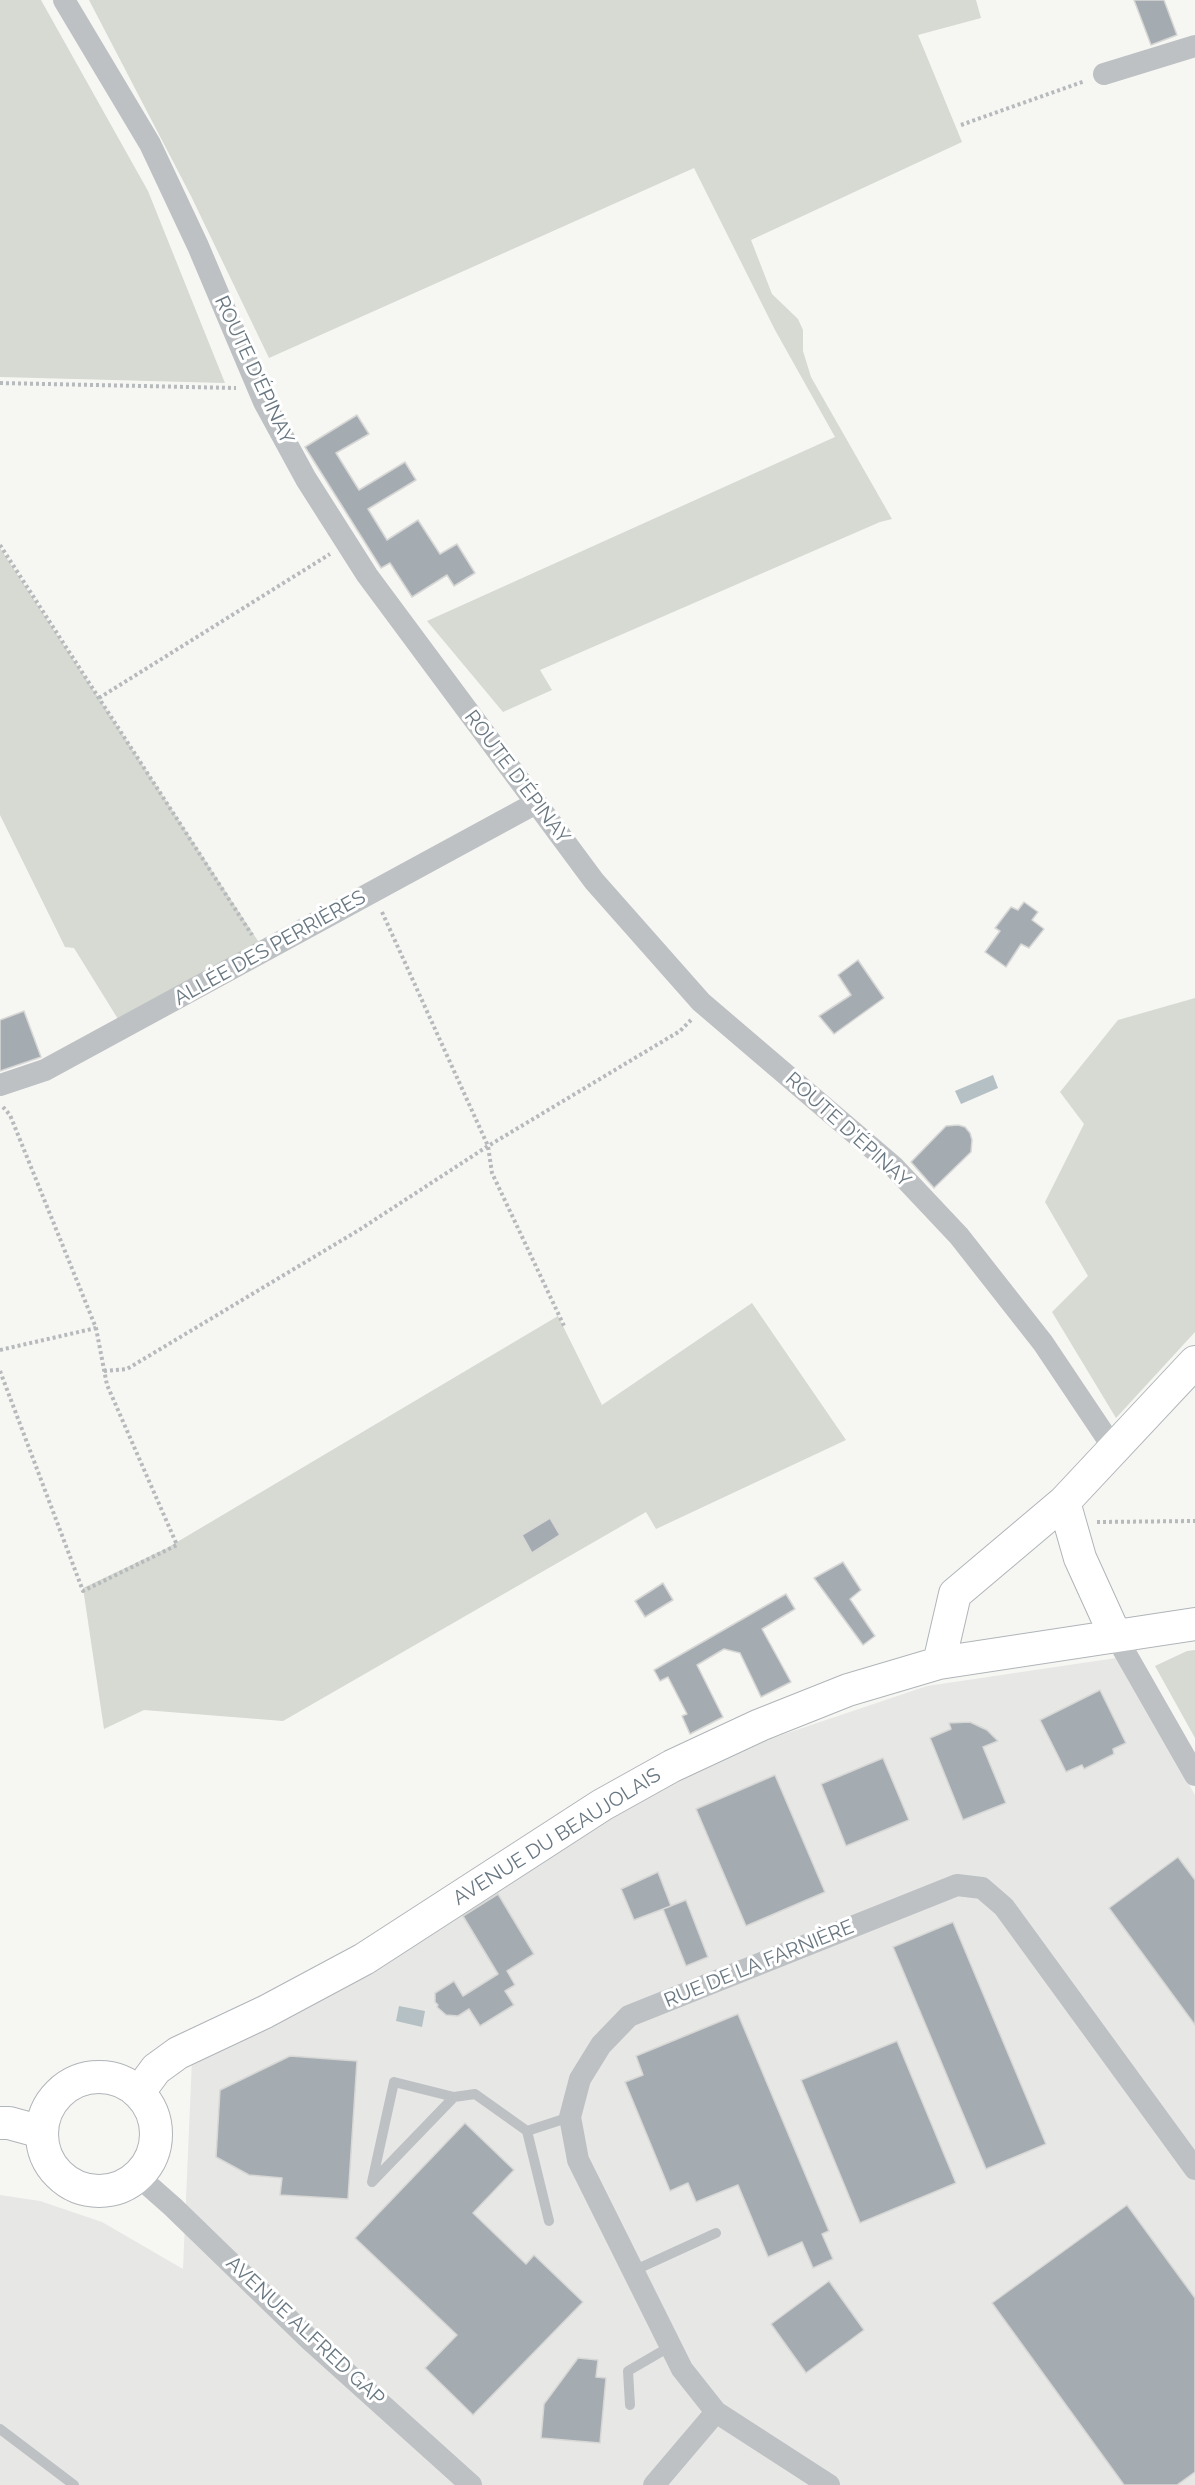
<!DOCTYPE html>
<html>
<head>
<meta charset="utf-8">
<style>
	body { margin:0 }
	canvas { display:block; background:#f6f6f3 }
</style>
</head>
<body>
<canvas width="1195" height="2485"></canvas>
<script>
const g = document.querySelector('canvas').getContext('2d');
g.lineJoin = 'round';
function paint(path, color) { g.fillStyle = color; g.fill(path, 'evenodd'); }
const poly = rows => new Path2D(rows.map(r => 'M' + r).join(''));
function stroke(path, color, width, dash) { g.strokeStyle = color; g.lineWidth = width; g.lineCap = dash ? 'butt' : 'round'; g.setLineDash(dash || []); g.stroke(path); }
function write(font, color, halo, rows, align = 'center') {
  g.font = font + ' Raleway,sans-serif'; g.lineWidth = 6; g.setLineDash([]); g.textBaseline = 'middle'; g.strokeStyle = halo; g.fillStyle = color; for (const [text, x, y, turn = 0] of rows) {
    g.save(); g.translate(x, y); g.rotate((+turn || 0) * Math.PI / 180); g.textAlign = isNaN(turn) ? turn : align; if (halo) g.strokeText(text, 0, 0); g.fillText(text, 0, 0); g.restore();
  }
}
const built = poly([
	[1116,1658,1195,1795,1195,2485,0,2485,0,2195,40,2201,102,2222,183,2269,192,2059,310,2006,603,1808,743,1748,927,1686]
]);
const green = poly([
	[0,0,41,0,148,191,225,383,0,377],
	[89,0,976,0,981,18,918,35,962,142,751,240,772,294,798,319,803,330,803,351,811,377,892,519,880,522,540,670,552,690,503,712,427,621,835,437,775,330,694,168,269,358,191,196],
	[0,548,260,944,118,1019,74,948,65,947,0,815],
	[1195,998,1195,1332,1116,1418,1052,1312,1088,1276,1045,1202,1084,1124,1060,1092,1118,1020],
	[752,1303,846,1440,656,1529,646,1512,283,1721,144,1710,104,1729,83,1588,167,1548,558,1316,602,1405],
	[1195,1650,1195,1738,1155,1666,1187,1651]
]);
const water = poly([
	[993,1075,998,1088,961,1104,955,1091],
	[399,2006,425,2011,422,2027,396,2021]
]);
const building = poly([
	[1134,0,1164,0,1177,35,1151,45,1134,0],
	[357,415,369,434,336,453,359,490,405,462,416,480,368,509,387,540,418,520,440,554,457,544,475,573,454,586,447,575,412,597,390,563,381,568,305,447,357,415],
	[1024,902,1038,912,1032,920,1044,929,1029,948,1021,944,1006,967,985,952,1000,931,995,928,1011,907,1018,910,1024,902],
	[858,960,884,998,834,1034,819,1016,851,995,838,975,858,960],
	[24,1011,41,1057,0,1071,0,1020,24,1011],
	[958,1125,965,1127,970,1133,972,1140,971,1152,934,1188,911,1162,946,1126,958,1125],
	[550,1518,560,1535,532,1553,522,1535,550,1518],
	[843,1562,861,1590,850,1599,875,1636,863,1645,814,1578,843,1562],
	[663,1583,673,1600,645,1617,635,1601,663,1583],
	[786,1594,795,1609,762,1629,791,1682,761,1697,740,1653,724,1649,697,1665,723,1717,690,1734,682,1716,687,1714,668,1677,660,1681,654,1670,786,1594],
	[1100,1690,1126,1743,1113,1749,1114,1754,1084,1769,1082,1765,1066,1772,1040,1720,1100,1690],
	[970,1722,987,1730,998,1741,983,1747,1006,1803,963,1820,930,1738,951,1729,949,1723,970,1722],
	[883,1758,909,1820,846,1846,821,1784,883,1758],
	[775,1775,825,1892,746,1926,696,1809,775,1775],
	[1178,1857,1195,1880,1195,2025,1109,1908,1178,1857],
	[658,1872,671,1906,634,1920,621,1889,658,1872],
	[498,1894,534,1954,507,1971,515,1985,505,1991,514,2005,480,2026,469,2009,458,2016,446,2015,437,2007,438,2005,435,2002,435,1993,454,1981,463,1996,498,1974,463,1916,498,1894],
	[686,1900,708,1957,686,1966,663,1909,686,1900],
	[953,1922,1046,2144,986,2169,893,1947,953,1922],
	[738,2014,829,2231,822,2234,833,2259,813,2268,802,2242,768,2257,738,2185,696,2202,688,2183,670,2191,625,2082,643,2075,636,2056,738,2014],
	[897,2041,956,2183,860,2223,801,2080,897,2041],
	[290,2056,357,2061,348,2199,280,2195,282,2178,249,2175,216,2157,220,2090,290,2056],
	[465,2123,514,2170,473,2213,526,2264,534,2255,583,2302,473,2415,425,2368,457,2335,355,2238,465,2123],
	[1127,2205,1195,2298,1195,2472,1177,2485,1124,2485,992,2303,1127,2205],
	[829,2281,864,2330,806,2373,771,2324,829,2281],
	[578,2358,598,2360,596,2377,606,2378,600,2443,541,2438,544,2404,578,2358]
]);
const path = poly([
	[961,125,1085,81],
	[0,383,236,388],
	[0,545,252,935],
	[99,698,330,554],
	[382,912,488,1146,492,1173,565,1328],
	[0,1350,96,1328],
	[0,1371,83,1591,177,1545,107,1385,96,1328,10,1115,3,1107],
	[104,1371,127,1369,359,1230,488,1146,680,1031,691,1020],
	[1097,1522,1195,1521]
]);
const lane = poly([
	[527,2131,549,2221],
	[372,2182,454,2097,475,2094,527,2131,570,2117],
	[372,2182,394,2082,454,2097],
	[633,2271,716,2233],
	[630,2405,628,2371,671,2346],
	[0,2429,74,2485]
]);
const street = poly([
	[64,0,150,144,198,246,264,402,306,479,367,575,594,881,701,1002,893,1166,959,1236,1043,1343,1114,1449],
	[1104,74,1195,46],
	[0,1085,45,1070,536,803],
	[1115,1635,1195,1775],
	[139,2177,173,2207,310,2340,471,2485],
	[654,2485,716,2412],
	[829,2485,716,2412,682,2369,578,2160,570,2117,580,2079,601,2045,629,2016,957,1885,982,1888,1004,1907,1195,2169]
]);
const secondary = poly([
	[1064,1502,1080,1558,1115,1635],
	[939,1663,955,1594,1064,1502,1195,1362],
	'42 2134a57 57 0 1 1 114 0a57 57 0 1 1-114 0Z',
	[139,2092,156,2069,178,2053,265,2012,364,1959,602,1805,672,1766,760,1725,848,1690,939,1663,1195,1624],
	[0,2123,9,2123,42,2132]
]);
const streetNames = [
	["ROUTE D'ÉPINAY",254,370,65],
	["ROUTE D'ÉPINAY",517,777,53],
	["ALLÉE DES PERRIÈRES",270,948,-29],
	["ROUTE D'ÉPINAY",848,1130,42],
	["AVENUE DU BEAUJOLAIS",557,1837,-32],
	["RUE DE LA FARNIÈRE",759,1964,-22],
	["AVENUE ALFRED GAP",305,2331,43]
];
paint(built, '#e7e7e6');
paint(green, '#d6dad3');
paint(water, '#b4c0c3');
paint(building, '#a5acb1');
stroke(building, '#d7d7d6', 1.5);
stroke(secondary, '#b0b5b9', 34);
stroke(path, '#b7babc', 4, [3, 3]);
stroke(lane, '#bdc1c4', 10);
stroke(street, '#bdc1c4', 22);
stroke(secondary, '#fff', 32);
write('20px', '#687781', '#fff', streetNames);
</script>
</body>
</html>
